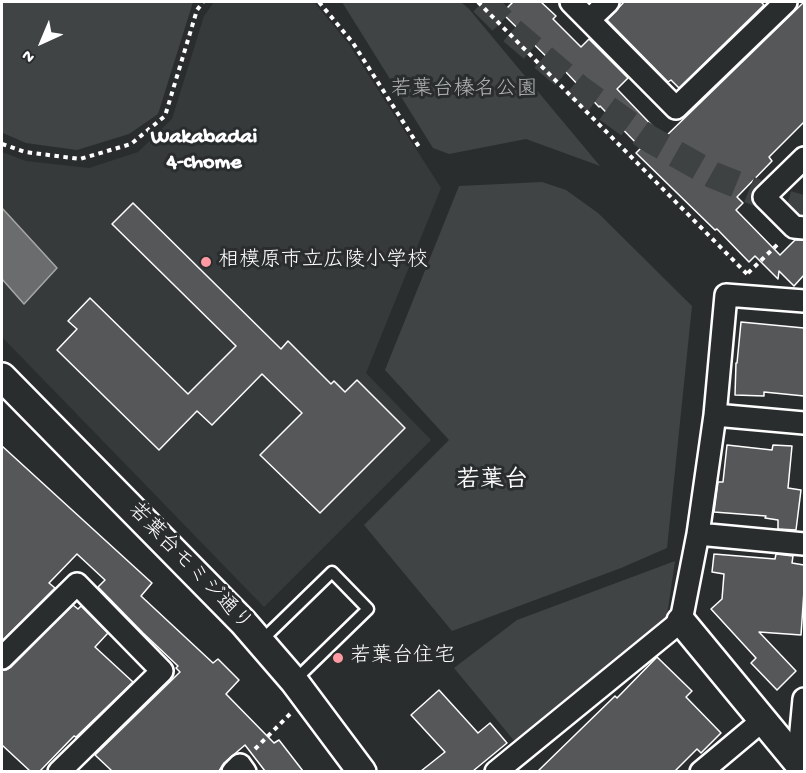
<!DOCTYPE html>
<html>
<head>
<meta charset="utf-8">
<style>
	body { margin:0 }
	#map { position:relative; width:806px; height:773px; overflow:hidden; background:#2a2d2e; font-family:"Gochi Hand",sans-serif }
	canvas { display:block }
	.frame { position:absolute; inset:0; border:3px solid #fff; pointer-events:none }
	.north { position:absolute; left:12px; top:12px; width:60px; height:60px; -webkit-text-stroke:4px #2a2d2e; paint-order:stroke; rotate:224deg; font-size:16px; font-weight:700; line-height:24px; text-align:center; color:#fff }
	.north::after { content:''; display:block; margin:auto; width:21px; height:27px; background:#fff; clip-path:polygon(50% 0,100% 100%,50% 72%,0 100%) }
</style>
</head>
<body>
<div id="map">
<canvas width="806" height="773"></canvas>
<div class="frame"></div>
<div class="north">N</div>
</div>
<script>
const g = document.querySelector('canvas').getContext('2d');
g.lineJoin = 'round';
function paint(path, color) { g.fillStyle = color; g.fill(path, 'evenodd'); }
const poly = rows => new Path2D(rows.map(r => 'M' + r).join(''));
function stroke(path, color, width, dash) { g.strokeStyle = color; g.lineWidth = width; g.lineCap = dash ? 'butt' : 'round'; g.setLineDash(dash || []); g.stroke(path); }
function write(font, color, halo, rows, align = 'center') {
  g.font = font + ' "Gochi Hand","Klee One",sans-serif'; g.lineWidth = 6; g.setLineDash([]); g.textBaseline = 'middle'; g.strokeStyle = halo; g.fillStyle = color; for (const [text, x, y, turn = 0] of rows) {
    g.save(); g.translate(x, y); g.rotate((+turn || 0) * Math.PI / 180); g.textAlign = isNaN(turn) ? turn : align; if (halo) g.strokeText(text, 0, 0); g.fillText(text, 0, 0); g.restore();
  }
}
const built = poly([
	[214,2,314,2,348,43,441,188,366,373,431,440,264,607,2,337,2,152,26,161,89,168,138,152,172,119,204,16]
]);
const green = poly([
	[2,2,193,2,158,114,129,134,77,150,26,143,3,133,2,132],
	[342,2,461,2,469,9,600,166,526,139,449,154,433,148],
	[542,182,566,190,598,213,692,306,667,548,621,568,452,631,364,525,449,440,385,370,459,186],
	[675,561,666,622,516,743,454,668,517,620]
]);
const water = poly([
	[2,208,57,268,24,304,2,279,2,208]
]);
const building = poly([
	[513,2,541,2,556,16,553,19,581,47,589,39,628,78,617,89,664,138,804,2,804,122,769,157,772,161,737,197,743,203,736,210,780,255,795,240,804,240,804,275,794,286,779,271,778,279,755,256,749,262,717,229,715,230,636,153,641,148,600,106,599,107,563,69,561,71,502,13,513,2],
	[624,2,761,2,764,5,679,88,671,80,668,82,607,20,624,2],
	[133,203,281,349,288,341,331,384,334,381,345,392,357,380,405,428,320,513,260,455,302,413,262,374,212,425,197,411,159,450,57,350,77,329,68,321,90,298,188,394,236,346,112,224,133,203],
	[741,322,804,328,804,396,764,392,764,396,735,395,736,363,737,363,741,322],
	[727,445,772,450,773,445,792,446,788,488,801,490,796,530,778,529,778,520,765,518,766,516,714,512,718,482,723,482,727,445],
	[2,446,152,583,141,596,213,663,218,659,239,680,226,694,274,743,279,740,303,771,265,771,245,745,224,763,219,771,112,771,95,755,180,672,176,668,178,666,143,633,98,587,105,580,77,554,49,583,55,588,2,641,2,446],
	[714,554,775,559,776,554,793,556,792,563,804,565,804,591,801,635,759,632,796,671,777,690,751,663,756,658,711,609,722,599,724,574,712,572,714,554],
	[73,605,78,609,81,606,108,633,95,647,133,682,76,737,74,736,40,771,30,771,2,745,2,670,6,670,11,667,73,605],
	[657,657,692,691,686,697,721,733,701,753,697,749,675,771,538,771,615,696,617,698,657,657],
	[439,690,478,733,490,723,507,743,473,771,421,771,445,752,411,715,439,690]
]);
const tertiaryTunnel = poly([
	[483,2,511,30,580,89,648,138,713,175,783,203,804,209]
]);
const path = poly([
	[319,2,353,43,421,150],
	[478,2,747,274],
	[2,144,25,152,80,159,131,144,165,116,197,10,203,2],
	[748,273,779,243],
	[255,749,290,714]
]);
const service = poly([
	[260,642,332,572,368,609,294,681]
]);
const minor = poly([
	[571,2,676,108,786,2],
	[589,20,608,2],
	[804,158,764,197,794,227,804,228],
	[715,415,804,423],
	[698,534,804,544],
	[2,658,77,584,162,671,59,772],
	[798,762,804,699],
	[233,772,240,765,245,772],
	[496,772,681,621,698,534,715,415,726,295,804,301],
	[701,772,763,720]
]);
const tertiary = poly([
	[2,377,243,622,294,681,362,772],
	[681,621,804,770]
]);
const markers = [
	[206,262,6,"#ff9aa2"],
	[338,658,6,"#ff9aa2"]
];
const parkNames = [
	["若葉台榛名公園",464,91]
];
const poiNames = [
	["相模原市立広陵小学校",218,262],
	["若葉台住宅",350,658]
];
const streetNames = [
	["若葉台モミジ通り",189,568,46]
];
const neighbourhoodNames = [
	["Wakabadai",204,139],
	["4-chome",204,164]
];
const quarterNames = [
	["若葉台",492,482]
];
paint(built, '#373a3b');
paint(green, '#414445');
paint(water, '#6a6c6d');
stroke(water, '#a6a7a7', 1.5);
paint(building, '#555758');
stroke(building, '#fff', 1.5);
stroke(tertiaryTunnel, '#3f4243', 27, [27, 14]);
stroke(service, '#fff', 15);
stroke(minor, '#fff', 26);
stroke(tertiary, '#fff', 32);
stroke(path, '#fff', 4, [4.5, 4.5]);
stroke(service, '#2a2d2e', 10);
stroke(minor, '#2a2d2e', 21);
stroke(tertiary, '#2a2d2e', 27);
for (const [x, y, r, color] of markers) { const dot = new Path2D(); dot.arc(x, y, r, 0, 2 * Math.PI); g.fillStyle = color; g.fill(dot); stroke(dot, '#2a2d2e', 2); }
write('21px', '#b3b4b5', '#2a2d2e', parkNames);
write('21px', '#fff', '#2a2d2e', poiNames, 'left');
write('21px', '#fff', '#2a2d2e', streetNames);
write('bold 22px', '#fff', '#2a2d2e', neighbourhoodNames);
write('bold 24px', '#fff', '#2a2d2e', quarterNames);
</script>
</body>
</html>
